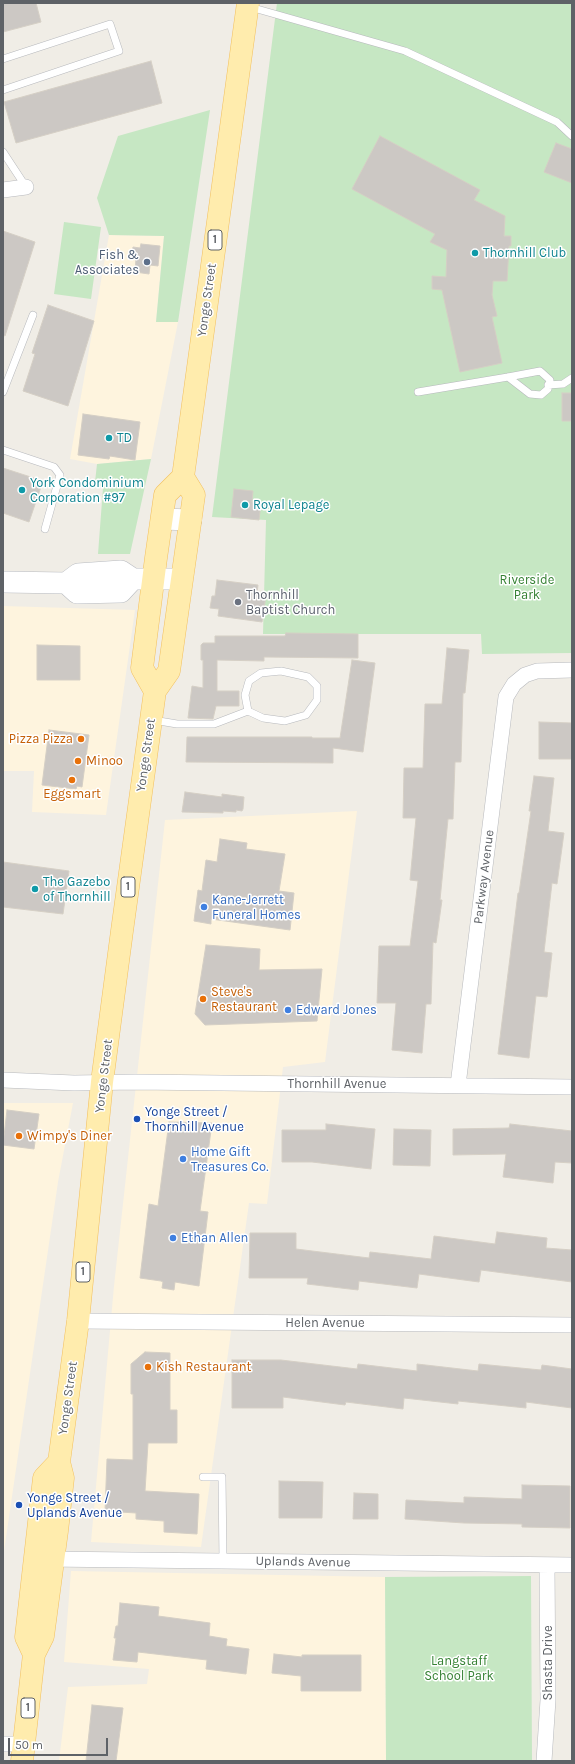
<!DOCTYPE html>
<html>
<head>
<meta charset="utf-8">
<style>
	body { margin:0 }
	#map { position:relative; width:575px; height:1764px; overflow:hidden; background:#f0ede6; font-family:Karla,sans-serif }
	canvas { display:block }
	.frame { position:absolute; inset:0; border:4px solid #5e6267; pointer-events:none }
	.scale { position:absolute; left:8px; top:1738px; width:100px; height:18px; box-sizing:border-box; border:2px solid #5e6267; border-top:0; padding-left:5px; font-size:12px; line-height:14px; white-space:nowrap; color:#5e6267; -webkit-text-stroke:3px #fff; paint-order:stroke }
</style>
</head>
<body>
<div id="map">
<canvas width="575" height="1764"></canvas>
<div class="frame"></div>
<div class="scale">50 m</div>
</div>
<script>
const g = document.querySelector('canvas').getContext('2d');
g.lineJoin = 'round';
function paint(path, color) { g.fillStyle = color; g.fill(path, 'evenodd'); }
const poly = rows => new Path2D(rows.map(r => 'M' + r).join(''));
function stroke(path, color, width, dash) { g.strokeStyle = color; g.lineWidth = width; g.lineCap = dash ? 'butt' : 'round'; g.setLineDash(dash || []); g.stroke(path); }
function write(font, color, halo, rows, align = 'center') {
  g.font = font + ' Karla,sans-serif'; g.lineWidth = 3; g.setLineDash([]); g.textBaseline = 'middle'; g.strokeStyle = halo; g.fillStyle = color; for (const [text, x, y, turn = 0] of rows) {
    g.save(); g.translate(x, y); g.rotate((+turn || 0) * Math.PI / 180); g.textAlign = isNaN(turn) ? turn : align; if (halo) g.strokeText(text, 0, 0); g.fillText(text, 0, 0); g.restore();
  }
}
const commercial = poly([
	[109,235,164,236,156,322,178,322,151,459,97,464,70,459],
	[3,606,135,610,106,815,32,812,34,771,3,771],
	[357,811,325,1062,283,1067,267,1204,249,1203,201,1547,91,1542,114,1286,165,820],
	[3,1103,73,1103,58,1182,3,1558],
	[71,1571,385,1577,386,1761,59,1761,68,1687,147,1684,149,1669,64,1662]
]);
const green = poly([
	[277,3,572,3,572,653,482,654,481,634,263,634,266,520,212,517],
	[210,110,178,322,156,322,164,236,109,235,97,198,118,136],
	[64,222,101,227,91,299,54,294],
	[151,459,130,554,98,554,103,488,95,482,97,464],
	[531,1576,532,1761,386,1761,385,1577]
]);
const building = poly([
	[3,3,36,3,41,22,3,32,3,3],
	[151,61,162,103,16,143,4,102,151,61],
	[380,136,480,190,474,200,505,216,504,236,511,236,511,246,509,246,507,281,493,281,492,295,497,316,492,317,502,363,460,372,442,290,432,289,432,276,446,277,447,250,430,242,435,234,352,189,380,136],
	[556,143,572,149,572,183,544,172,556,143],
	[3,231,35,242,5,336,3,335,3,231],
	[141,244,160,246,158,266,150,265,149,274,135,272,136,258,131,258,133,247,140,248,141,244],
	[48,305,94,321,68,406,23,391,35,354,32,353,48,305],
	[562,393,572,393,572,421,562,421,562,393],
	[83,414,140,422,135,460,110,456,109,459,78,455,83,414],
	[3,468,43,481,29,522,3,513,3,468],
	[234,489,253,491,252,502,261,503,259,520,231,517,234,489],
	[217,580,258,585,257,594,266,595,262,622,218,616,219,609,210,608,212,596,215,596,217,580],
	[286,633,358,634,358,658,264,657,264,661,217,660,217,691,239,691,239,706,216,706,213,719,188,718,192,686,203,688,203,660,201,660,201,645,203,643,215,643,215,636,285,636,286,633],
	[37,645,80,646,80,680,37,680,37,645],
	[447,648,469,650,465,693,463,693,461,762,455,762,453,819,448,819,440,900,442,900,436,943,433,942,431,1004,426,1004,422,1053,392,1050,396,1003,377,1003,379,946,410,946,418,881,410,880,416,818,403,818,404,768,423,768,425,704,442,704,447,648],
	[352,660,375,663,363,752,333,748,333,763,186,762,187,737,312,737,312,738,340,738,352,660],
	[539,722,572,723,572,759,539,759,539,722],
	[49,730,89,735,82,787,77,786,76,789,42,785,49,730],
	[534,776,554,778,548,831,564,833,557,884,552,883,544,952,552,953,547,997,536,996,529,1058,498,1054,518,893,519,893,531,811,529,811,534,776],
	[185,792,222,797,222,794,244,797,243,809,242,811,236,810,236,812,223,811,223,813,182,812,185,792],
	[220,839,247,843,246,849,285,854,279,891,294,893,290,930,211,919,211,924,194,921,198,890,202,891,206,860,217,862,220,839],
	[3,862,69,871,63,914,3,907,3,862],
	[206,945,260,949,259,970,322,969,317,1021,205,1025,195,1014,206,945],
	[7,1110,39,1114,34,1149,3,1145,7,1110],
	[169,1122,212,1123,200,1211,208,1212,199,1286,175,1282,174,1290,162,1288,163,1282,161,1281,140,1278,149,1204,158,1206,169,1122],
	[326,1124,375,1129,371,1169,312,1162,282,1162,282,1130,326,1130,326,1124],
	[510,1124,572,1131,572,1163,555,1162,553,1183,503,1177,506,1154,453,1155,453,1129,509,1128,510,1124],
	[394,1129,431,1130,430,1166,393,1165,394,1129],
	[497,1232,547,1238,546,1248,572,1250,572,1282,481,1270,479,1282,419,1274,417,1288,359,1281,358,1290,307,1284,308,1278,249,1278,250,1233,296,1233,296,1249,369,1258,370,1252,431,1259,434,1236,495,1244,497,1232],
	[145,1352,170,1353,170,1410,177,1410,177,1443,148,1443,145,1491,199,1494,197,1534,164,1532,164,1521,136,1519,136,1513,105,1511,107,1459,133,1460,133,1394,131,1394,131,1364,145,1352],
	[232,1360,281,1360,357,1369,358,1364,417,1371,417,1364,478,1371,479,1364,541,1370,542,1365,572,1369,572,1408,526,1402,526,1408,458,1401,458,1404,404,1398,403,1409,346,1402,345,1405,283,1397,283,1408,232,1408,232,1360],
	[279,1481,323,1482,322,1518,279,1518,279,1481],
	[522,1485,570,1486,570,1528,522,1527,522,1524,464,1523,405,1519,406,1500,464,1503,464,1497,522,1499,522,1485],
	[354,1493,378,1494,378,1519,353,1519,354,1493],
	[120,1603,159,1607,158,1616,210,1623,209,1636,227,1639,226,1646,249,1649,246,1674,206,1669,207,1660,138,1652,137,1662,113,1660,116,1638,114,1638,116,1626,118,1626,120,1603],
	[274,1654,302,1657,302,1655,361,1655,361,1691,301,1691,301,1676,272,1673,274,1654],
	[92,1705,123,1708,116,1761,86,1761,92,1705]
]);
const lane = poly([
	[250,7,405,51,557,122,572,136],
	[3,59,110,24,119,51,3,90],
	[3,152,26,187],
	[548,385,563,384,572,378],
	[3,392,33,315],
	[418,392,508,377,540,371,550,380,548,389,541,395,530,394,508,377],
	[3,450,54,467,60,475,45,529],
	[281,671,308,677,317,686,317,700,306,715,285,721,263,718,248,711,245,695,249,681,261,673,281,671],
	[153,720,177,724,214,724,248,711],
	[203,1477,222,1477,223,1561]
]);
const street = poly([
	[3,190,26,187],
	[3,1080,74,1083,135,1082,572,1087],
	[458,1085,506,697,514,684,525,675,537,671,572,670],
	[78,1321,572,1325],
	[45,1559,572,1565],
	[3,1744,24,1744],
	[544,1761,548,1700,547,1565]
]);
const secondary = poly([
	[162,519,191,520],
	[3,582,66,583,78,574,121,571,133,579,182,579],
	[66,583,77,593,121,592,133,579]
]);
const primary = poly([
	[155,691,142,668,156,558,165,495,183,477,248,3],
	[34,1654,26,1637,44,1478,59,1462],
	[22,1761,34,1654,43,1636,57,1531,63,1478,59,1462,78,1321,102,1082,122,931,155,691,169,671,194,495,183,477]
]);
const markers = [
	[475,253,4,"#0f9aa8"],
	[147,262,4,"#5c6f8a"],
	[109,438,4,"#0f9aa8"],
	[22,490,4,"#0f9aa8"],
	[245,505,4,"#0f9aa8"],
	[238,602,4,"#6b7280"],
	[81,739,4,"#e8710a"],
	[78,761,4,"#e8710a"],
	[72,780,4,"#e8710a"],
	[35,889,4,"#0f9aa8"],
	[204,907,4,"#3f7fe0"],
	[203,999,4,"#e8710a"],
	[288,1010,4,"#3f7fe0"],
	[137,1119,4,"#1a4fb4"],
	[19,1136,4,"#e8710a"],
	[183,1159,4,"#3f7fe0"],
	[173,1238,4,"#3f7fe0"],
	[148,1367,4,"#e8710a"],
	[19,1505,4,"#1a4fb4"]
];
const shields = [
	[215,240,14],
	[128,887,14],
	[83,1272,14],
	[28,1708,14]
];
const shieldNames = [
	["1",215,240],
	["1",128,887],
	["1",83,1272],
	["1",28,1708]
];
const cultureNames = [
	["Thornhill Club",483,253],
	["TD",117,438],
	["York Condominium",30,483],
	["Corporation #97",30,498],
	["Royal Lepage",253,505],
	["The Gazebo",43,882],
	["of Thornhill",43,897]
];
const serviceNames = [
	["Fish &",139,255],
	["Associates",139,270]
];
const streetNames = [
	["Yonge Street",207,300,-82],
	["Yonge Street",146,755,-82],
	["Parkway Avenue",484,877,-83],
	["Yonge Street",104,1076,-83],
	["Thornhill Avenue",337,1084],
	["Helen Avenue",325,1323],
	["Yonge Street",68,1398,-82],
	["Uplands Avenue",303,1562,1],
	["Shasta Drive",548,1663,-90]
];
const parkNames = [
	["Riverside",527,580],
	["Park",527,595],
	["Langstaff",459,1661],
	["School Park",459,1676]
];
const worshipNames = [
	["Thornhill",246,595],
	["Baptist Church",246,610]
];
const foodNames = [
	["Pizza Pizza",73,739,"right"],
	["Minoo",86,761],
	["Eggsmart",72,794,"center"],
	["Steve's",211,992],
	["Restaurant",211,1007],
	["Wimpy's Diner",27,1136],
	["Kish Restaurant",156,1367]
];
const shopNames = [
	["Kane-Jerrett",212,900],
	["Funeral Homes",212,915],
	["Edward Jones",296,1010],
	["Home Gift",191,1152],
	["Treasures Co.",191,1167],
	["Ethan Allen",181,1238]
];
const transitNames = [
	["Yonge Street /",145,1112],
	["Thornhill Avenue",145,1127],
	["Yonge Street /",27,1498],
	["Uplands Avenue",27,1513]
];
paint(commercial, '#fef4de');
paint(green, '#c6e7c3');
paint(building, '#ccc8c4');
stroke(building, '#d5cfc5', 1);
stroke(lane, '#b7b9bd', 8);
stroke(street, '#b7b9bd', 16);
stroke(secondary, '#b8bbc0', 22);
stroke(primary, '#f2bf5d', 23);
stroke(lane, '#fff', 7);
stroke(street, '#fff', 15);
stroke(secondary, '#fff', 21);
stroke(primary, '#ffecad', 22);
for (const [x, y, r, color] of markers) { const dot = new Path2D(); dot.arc(x, y, r, 0, 2 * Math.PI); g.fillStyle = color; g.fill(dot); stroke(dot, '#fff', 1.5); }
for (const [x, y, w] of shields) { const box = new Path2D(); box.roundRect(x - w / 2, y - 10, w, 20, 3); g.fillStyle = '#fff'; g.fill(box); stroke(box, '#5e6267', 1); }
write('bold 12px', '#5e6267', null, shieldNames);
write('13px', '#0d838f', '#fff', cultureNames, 'left');
write('13px', '#4e5e75', '#fff', serviceNames, 'right');
write('13px', '#5e6267', '#fff', streetNames);
write('13px', '#358133', '#fff', parkNames);
write('13px', '#5b616d', '#fff', worshipNames, 'left');
write('13px', '#c56008', '#fff', foodNames, 'left');
write('13px', '#366cbe', '#fff', shopNames, 'left');
write('13px', '#164399', '#fff', transitNames, 'left');
</script>
</body>
</html>
